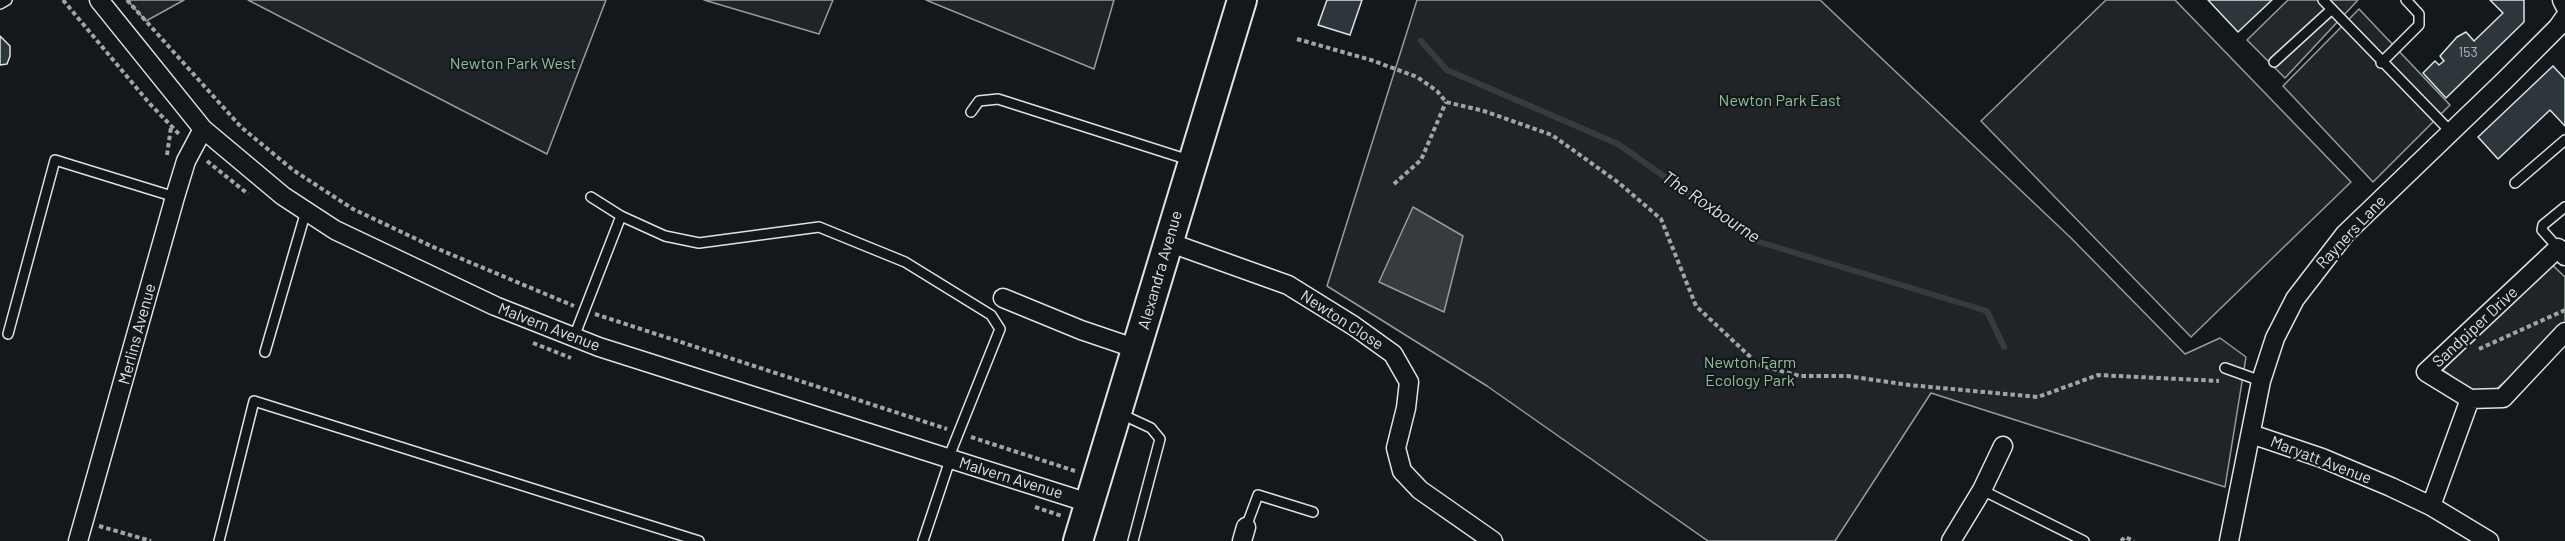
<!DOCTYPE html>
<html>
<head>
<meta charset="utf-8">
<style>
	body { margin:0 }
	canvas { display:block; background:#14181c }
</style>
</head>
<body>
<canvas width="2565" height="541"></canvas>
<script>
const g = document.querySelector('canvas').getContext('2d');
g.lineJoin = 'round';
function paint(path, color) { g.fillStyle = color; g.fill(path, 'evenodd'); }
const poly = rows => new Path2D(rows.map(r => 'M' + r).join(''));
function stroke(path, color, width, dash) { g.strokeStyle = color; g.lineWidth = width; g.lineCap = dash ? 'butt' : 'round'; g.setLineDash(dash || []); g.stroke(path); }
function write(font, color, halo, rows, align = 'center') {
  g.font = font + ' Barlow,sans-serif'; g.lineWidth = 4.5; g.setLineDash([]); g.textBaseline = 'middle'; g.strokeStyle = halo; g.fillStyle = color; for (const [text, x, y, turn = 0] of rows) {
    g.save(); g.translate(x, y); g.rotate((+turn || 0) * Math.PI / 180); g.textAlign = isNaN(turn) ? turn : align; if (halo) g.strokeText(text, 0, 0); g.fillText(text, 0, 0); g.restore();
  }
}
const green = poly([
	[127,0,184,0,146,21,127,0],
	[248,0,606,0,547,154,248,0],
	[704,0,833,0,819,34,704,0],
	[926,0,1114,0,1094,69,926,0],
	[1417,0,1820,0,2071,238,2185,354,2220,338,2246,357,2225,487,1931,393,1835,541,1708,541,1487,386,1327,286,1417,0],
	[2106,0,2175,0,2351,182,2191,337,1981,121,2106,0],
	[2359,9,2450,105,2373,182,2283,86,2359,9],
	[2547,260,2565,277,2565,328,2484,400,2443,370,2547,260]
]);
const parking = poly([
	[2288,0,2358,0,2285,78,2247,40,2288,0]
]);
const water = poly([
	[1413,207,1463,236,1444,312,1379,282,1413,207]
]);
const stream = poly([
	[1421,41,1447,70,1618,144,1756,241,1987,311,2004,347]
]);
const building = poly([
	[1327,0,1362,0,1350,35,1318,25,1327,0],
	[2208,0,2272,0,2238,32,2208,0],
	[2490,0,2524,0,2524,22,2446,98,2423,73,2435,61,2439,65,2444,61,2440,56,2457,37,2466,32,2474,41,2503,13,2490,0],
	[0,36,10,46,10,56,7,64,0,65,0,36],
	[2553,66,2565,79,2565,126,2550,110,2498,159,2478,137,2553,66]
]);
const path = poly([
	[63,0,150,104,180,135],
	[127,0,241,127,293,170,353,209,431,246,574,306],
	[1297,39,1371,60,1417,77,1437,91,1446,102,1484,111,1552,135,1619,183,1661,219,1696,306,1759,365,1800,376,1847,376,1909,385,2038,397,2098,375,2219,381],
	[167,155,171,127],
	[207,161,248,194],
	[1394,184,1421,160,1446,102],
	[595,314,947,429],
	[533,343,571,358],
	[2479,349,2565,310],
	[971,437,1075,471],
	[1035,507,1062,516],
	[99,526,151,541],
	[2121,541,2125,537,2134,541]
]);
const service = poly([
	[2323,0,2451,132],
	[0,4,7,0],
	[2274,62,2332,9],
	[2381,63,2419,25,2419,14,2406,0],
	[971,112,979,101,998,99,1189,160],
	[2515,183,2565,140],
	[591,197,621,216,665,236,699,243,819,227,905,262,991,315,1000,329,948,459],
	[2558,248,2542,230,2543,225,2565,207],
	[8,334,55,160,175,197],
	[574,337,621,216],
	[265,352,306,211],
	[2225,368,2261,381],
	[1121,414,1151,428,1160,439,1133,541],
	[1982,490,2084,541],
	[1246,527,1258,495,1313,512],
	[219,541,254,401,699,541],
	[923,541,950,460]
]);
const minor = poly([
	[99,0,203,129,283,196,335,230,495,306,599,347,1089,503],
	[2562,0,2565,6],
	[1168,242,1288,285,1354,326,1393,354,1409,382,1406,408,1396,448,1402,471,1420,490,1493,541],
	[1003,298,1081,330,1137,349],
	[2470,399,2426,372,2558,248,2565,256],
	[2470,399,2503,398,2565,332],
	[2251,434,2322,458,2391,487,2431,506,2489,541],
	[2431,506,2470,399],
	[78,541,175,197,186,161,203,129],
	[1242,541,1246,527],
	[1951,541,1982,490,2003,446],
	[2229,541,2261,381,2275,338,2295,299,2345,234,2504,81,2558,27,2565,17]
]);
const primary = poly([
	[1078,541,1242,0]
]);
const numberNames = [
	["153",2468,52]
];
const parkNames = [
	["Newton Park West",513,64],
	["Newton Park East",1780,101],
	["Newton Farm",1750,363],
	["Ecology Park",1750,381]
];
const streetNames = [
	["Rayners Lane",2351,232,-47],
	["Alexandra Avenue",1160,270,-74],
	["Newton Close",1342,320,33],
	["Malvern Avenue",549,327,21],
	["Sandpiper Drive",2475,327,-43],
	["Merlins Avenue",137,334,-75],
	["Maryatt Avenue",2321,460,21],
	["Malvern Avenue",1011,478,17]
];
const waterNames = [
	["The Roxbourne",1711,207,34]
];
paint(green, '#202428');
stroke(green, '#939e99', 1.5);
paint(parking, '#24282b');
stroke(parking, '#939e99', 1.5);
paint(water, '#363b3e');
stroke(water, '#939e99', 1.5);
stroke(stream, '#363b3e', 6);
paint(building, '#2c363c');
stroke(building, '#d8e6dc', 1.5);
stroke(service, '#d8e6dc', 12);
stroke(minor, '#d8e6dc', 21);
stroke(primary, '#d8e6dc', 32);
stroke(path, '#9da8a2', 4, [4.5, 3]);
stroke(service, '#14181c', 9);
stroke(minor, '#14181c', 18);
stroke(primary, '#14181c', 28);
write('14px', '#adbab4', null, numberNames);
write('16px', '#8ac095', '#14181c', parkNames);
write('16px', '#d8e6dc', '#14181c', streetNames);
write('italic 18px', '#d8e6dc', '#14181c', waterNames);
</script>
</body>
</html>
